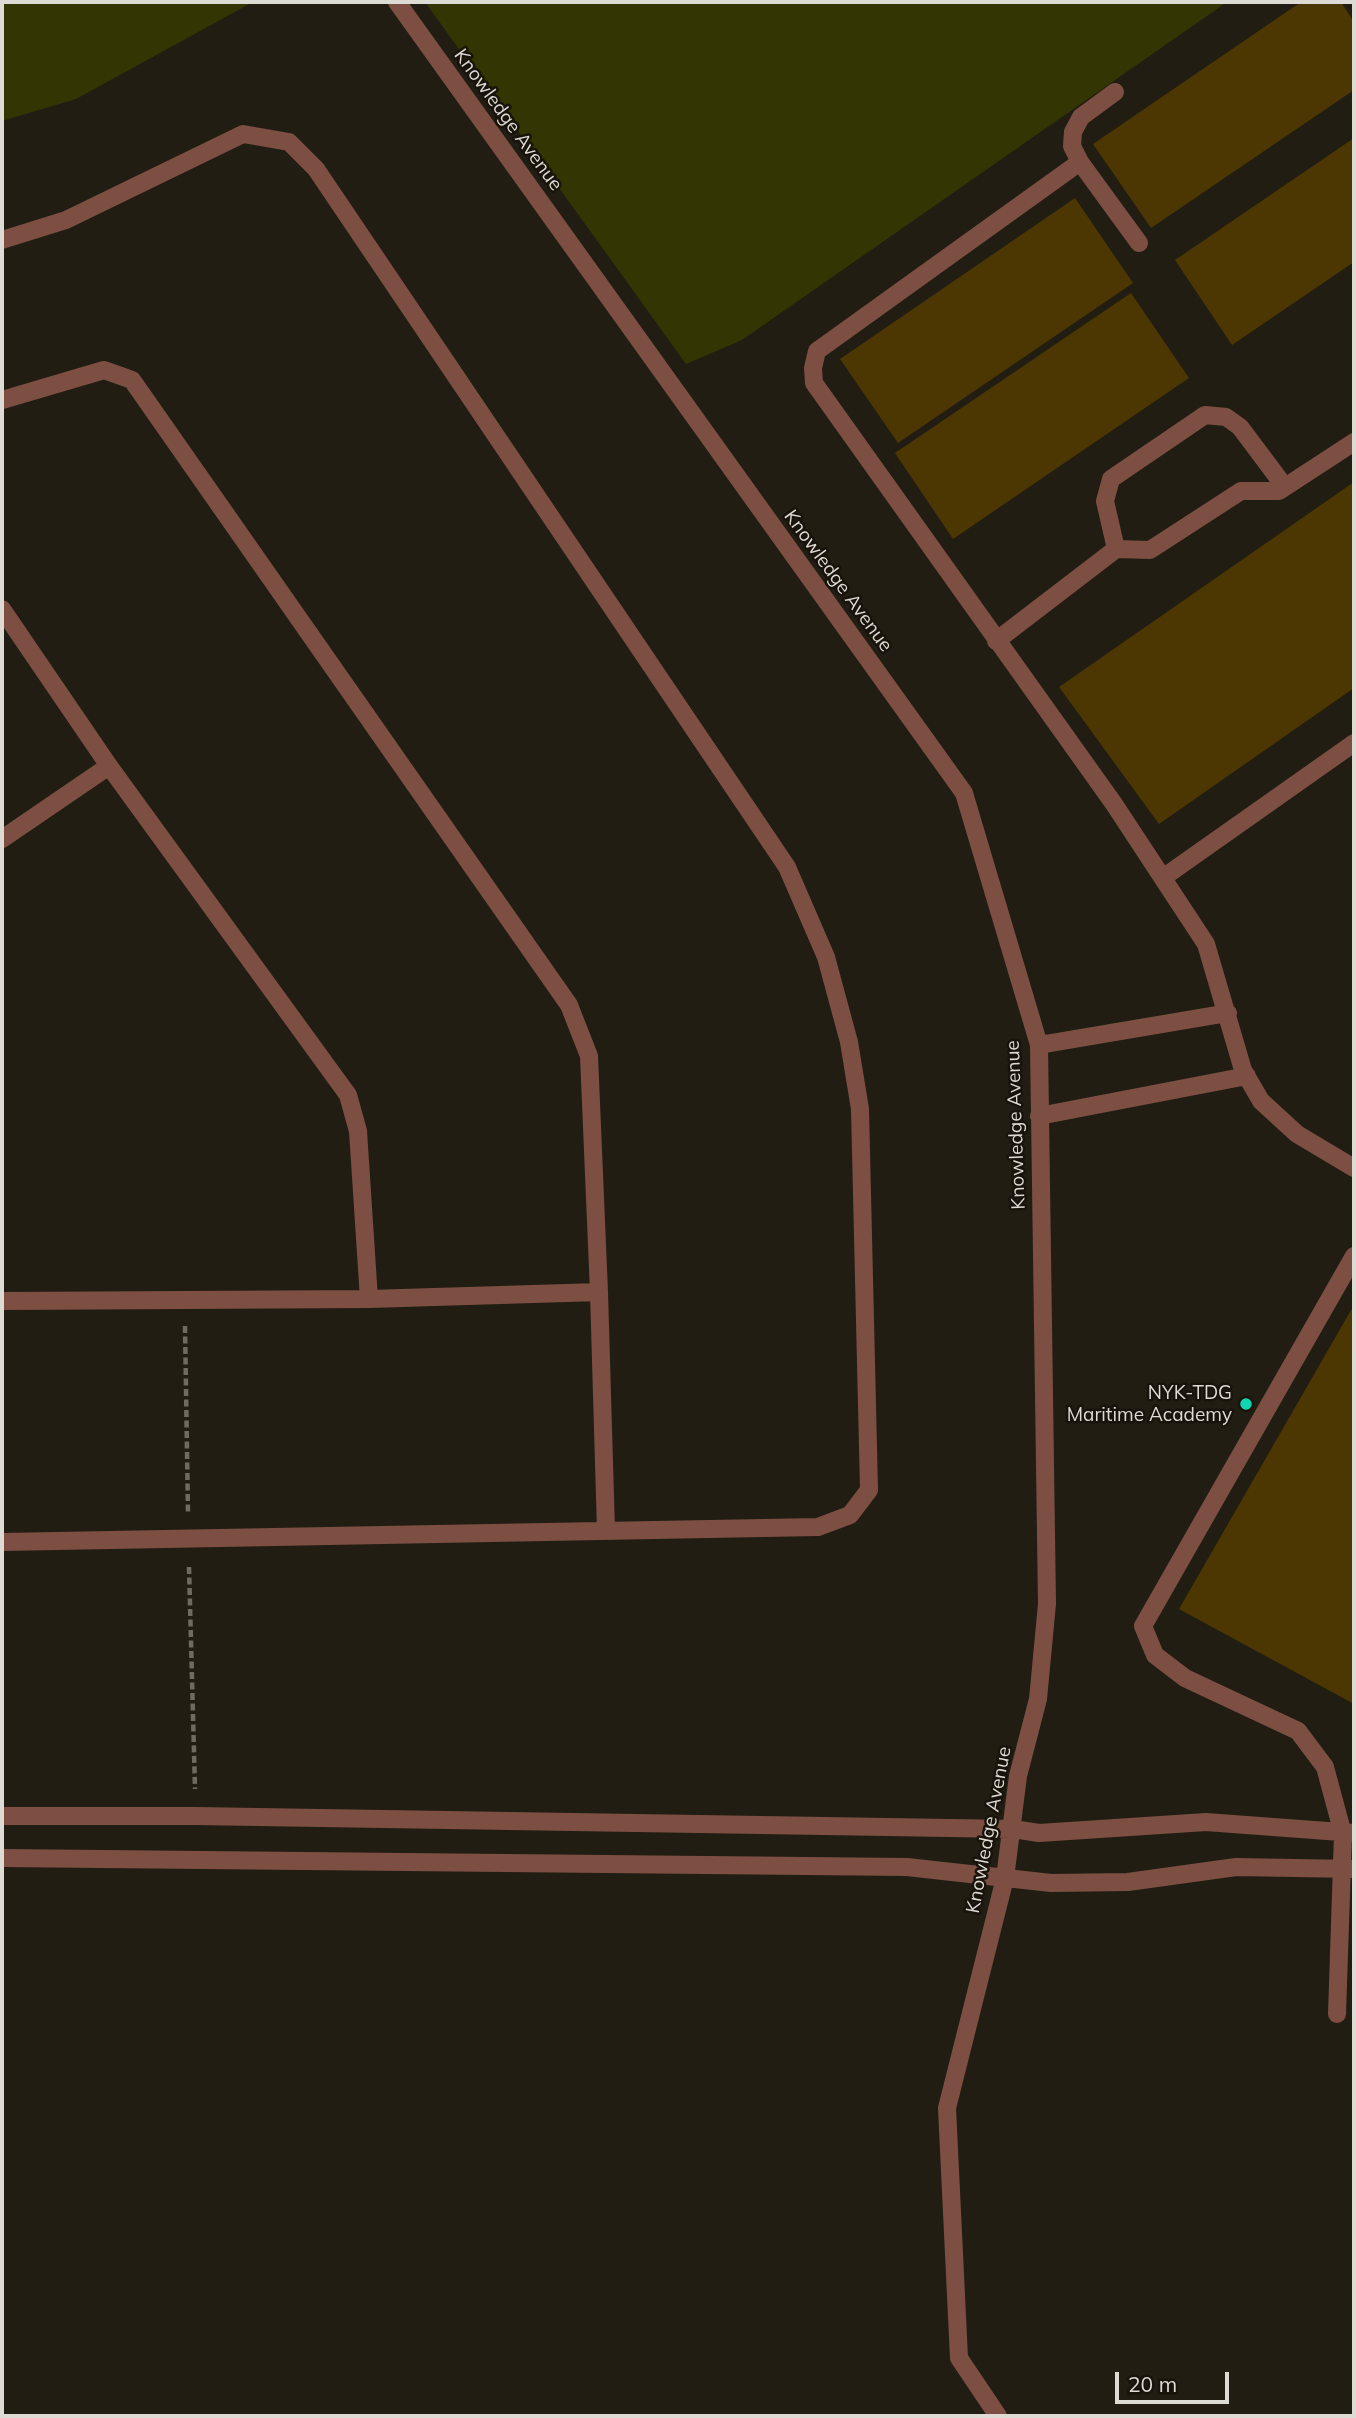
<!DOCTYPE html>
<html>
<head>
<meta charset="utf-8">
<style>
	body { margin:0 }
	#map { position:relative; width:1356px; height:2418px; overflow:hidden; background:#221d13; font-family:Mulish,sans-serif }
	canvas { display:block }
	.frame { position:absolute; inset:0; border:4px solid #dedad4; pointer-events:none }
	.scale { position:absolute; left:1115px; top:2372px; width:114px; height:32px; box-sizing:border-box; border:4px solid #dedad4; border-top:0; padding-left:9px; font-size:21px; line-height:24px; white-space:nowrap; color:#dedad4; -webkit-text-stroke:5px #19140b; paint-order:stroke }
</style>
</head>
<body>
<div id="map">
<canvas width="1356" height="2418"></canvas>
<div class="frame"></div>
<div class="scale">20 m</div>
</div>
<script>
const g = document.querySelector('canvas').getContext('2d');
g.lineJoin = 'round';
function paint(path, color) { g.fillStyle = color; g.fill(path, 'evenodd'); }
const poly = rows => new Path2D(rows.map(r => 'M' + r).join(''));
function stroke(path, color, width, dash) { g.strokeStyle = color; g.lineWidth = width; g.lineCap = dash ? 'butt' : 'round'; g.setLineDash(dash || []); g.stroke(path); }
function write(font, color, halo, rows, align = 'center') {
  g.font = font + ' Mulish,sans-serif'; g.lineWidth = 5; g.setLineDash([]); g.textBaseline = 'middle'; g.strokeStyle = halo; g.fillStyle = color; for (const [text, x, y, turn = 0] of rows) {
    g.save(); g.translate(x, y); g.rotate((+turn || 0) * Math.PI / 180); g.textAlign = isNaN(turn) ? turn : align; if (halo) g.strokeText(text, 0, 0); g.fillText(text, 0, 0); g.restore();
  }
}
const green = poly([
	[2,2,253,2,76,99,2,121],
	[425,2,1227,2,742,340,686,364]
]);
const building = poly([
	[1301,2,1341,2,1354,22,1354,90,1151,228,1093,144],
	[1354,138,1354,262,1232,345,1175,260],
	[1075,198,1133,283,898,443,840,359],
	[1131,293,1189,378,953,539,895,453],
	[1354,482,1354,688,1159,824,1059,687],
	[1354,1305,1354,1704,1179,1609]
]);
const path = poly([
	[185,1326,188,1513],
	[189,1567,195,1789]
]);
const minor = poly([
	[397,2,964,793,1039,1045,1047,1604,1038,1699,1018,1776,1005,1878,947,2108,959,2358,998,2416],
	[1115,92,1081,117,1073,132,1072,146,1080,162,1139,243],
	[1080,162,817,351,813,368,814,383,1114,804,1206,944,1243,1070,1261,1101,1297,1134,1354,1168],
	[2,240,66,220,243,134,289,142,316,169,787,867,826,957,849,1042,860,1109,869,1490,850,1515,818,1527,2,1542],
	[2,400,104,370,132,380,569,1005,589,1056,599,1292,369,1299,2,1301],
	[1116,549,1105,501,1111,479,1205,415,1226,417,1240,427,1285,487],
	[2,609,109,766,348,1095,358,1131,369,1299],
	[996,641,1116,549,1150,550,1241,491,1279,491,1354,442],
	[2,839,109,766],
	[1164,877,1354,743],
	[1039,1045,1228,1013],
	[1039,1116,1247,1076],
	[599,1292,606,1531],
	[2,1816,195,1816,1013,1829,1039,1833,1206,1822,1354,1833],
	[2,1858,907,1867,1051,1883,1128,1882,1236,1867,1354,1869],
	[1337,2014,1343,1834,1325,1767,1298,1731,1185,1678,1155,1655,1143,1626,1354,1256]
]);
const markers = [
	[1246,1404,7,"#12d5b4"]
];
const streetNames = [
	["Knowledge Avenue",508,120,54],
	["Knowledge Avenue",838,581,54],
	["Knowledge Avenue",1016,1125,-92],
	["Knowledge Avenue",989,1830,-79]
];
const poiNames = [
	["NYK-TDG",1232,1393],
	["Maritime Academy",1232,1415]
];
paint(green, '#333502');
paint(building, '#4c3702');
stroke(path, '#6f6a62', 4.5, [7, 3.5]);
stroke(minor, '#7d4f42', 18);
for (const [x, y, r, color] of markers) { const dot = new Path2D(); dot.arc(x, y, r, 0, 2 * Math.PI); g.fillStyle = color; g.fill(dot); stroke(dot, '#19140b', 2.5); }
write('19px', '#dedad4', '#19140b', streetNames);
write('19px', '#dedad4', '#19140b', poiNames, 'right');
</script>
</body>
</html>
